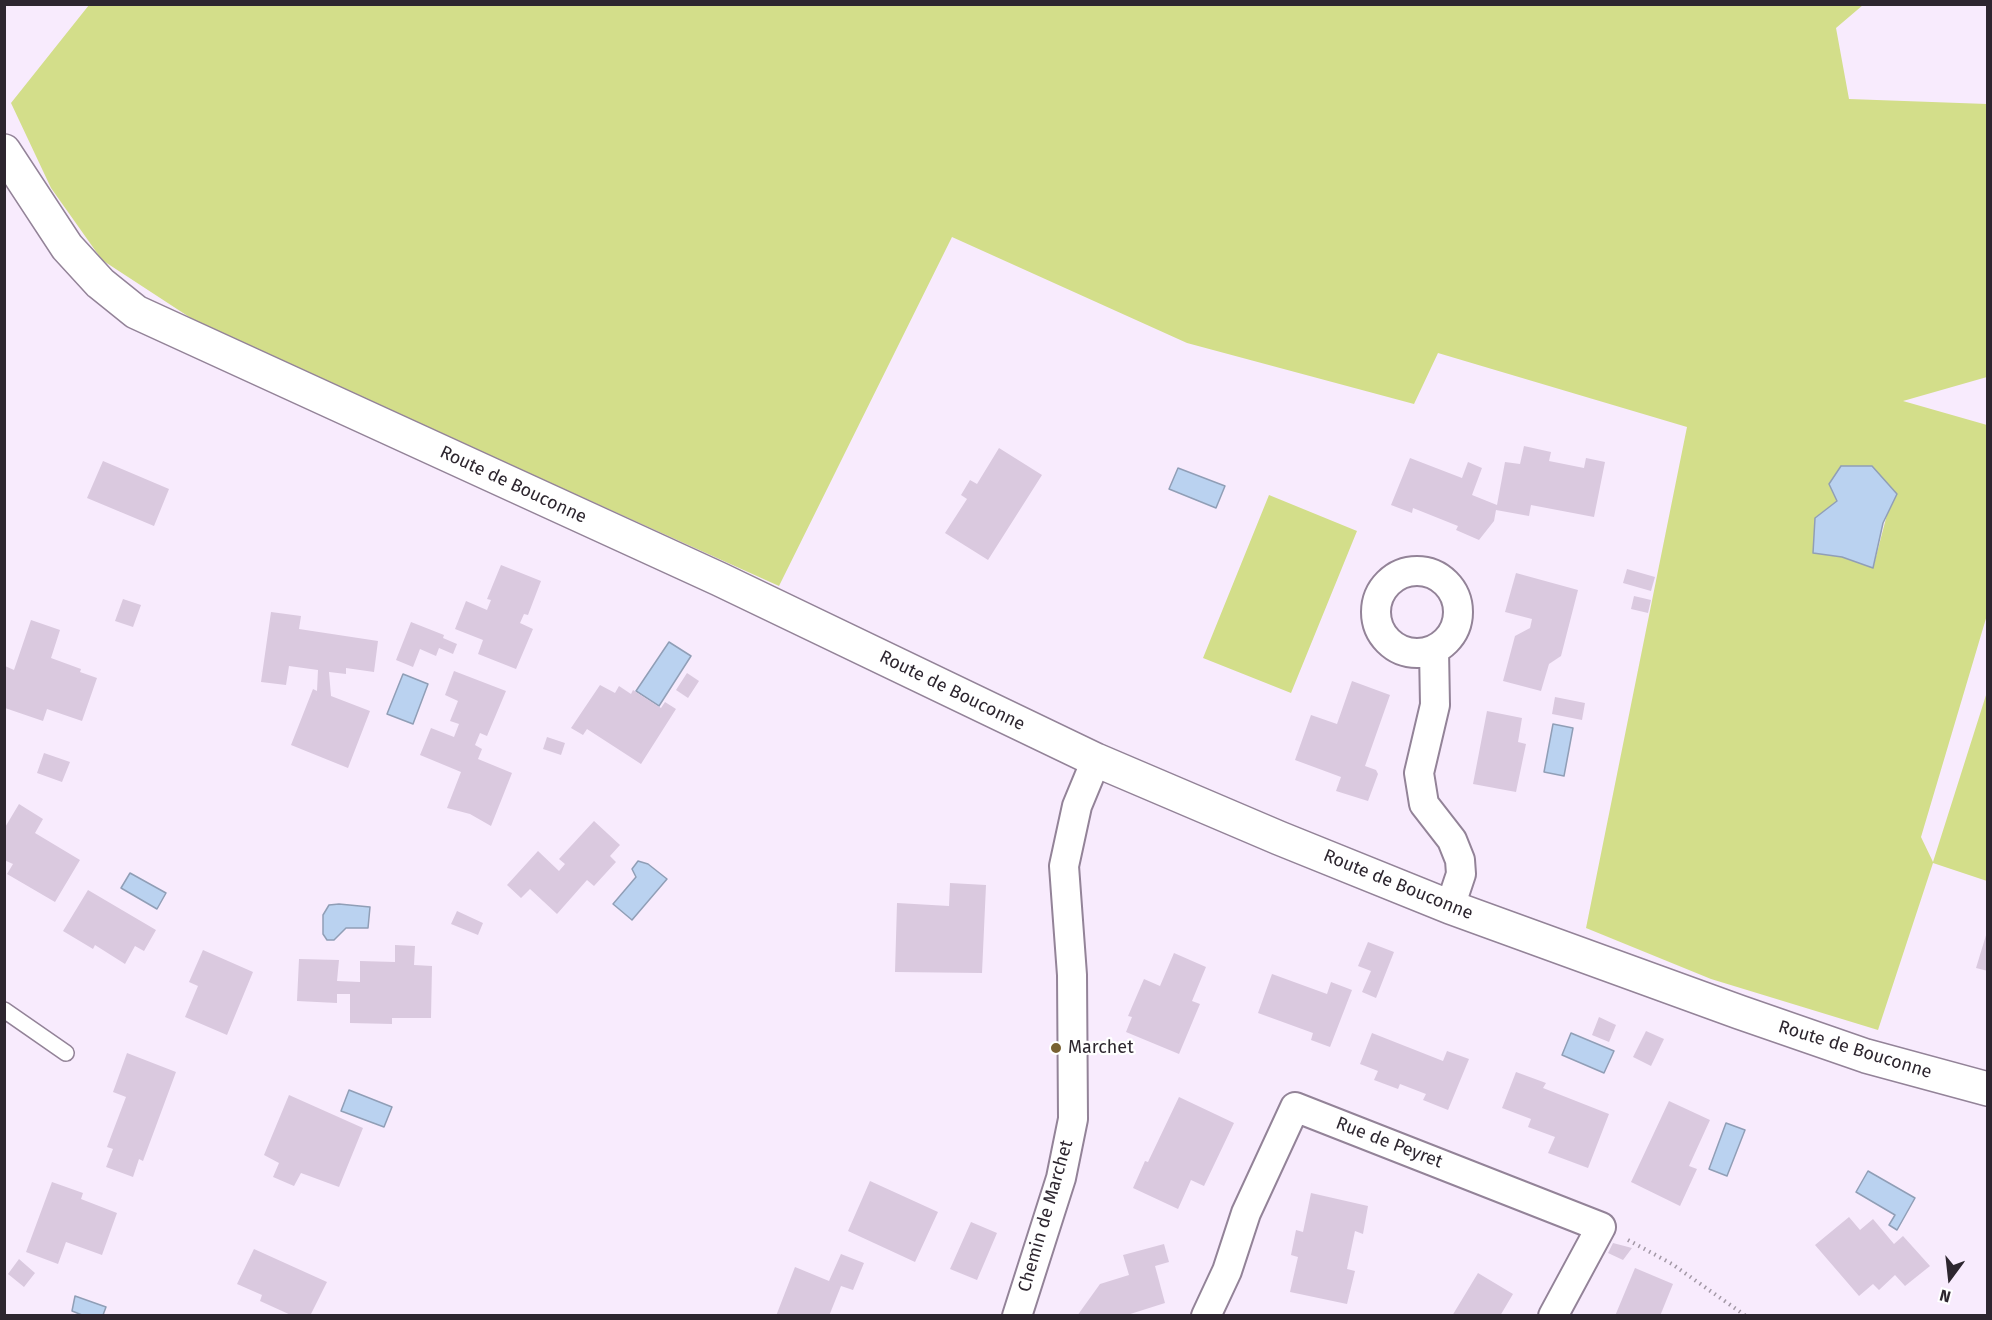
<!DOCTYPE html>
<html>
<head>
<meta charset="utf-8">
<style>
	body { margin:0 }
	#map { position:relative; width:1992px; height:1320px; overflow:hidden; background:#f8ebfd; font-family:"Fira Sans",sans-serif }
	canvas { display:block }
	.frame { position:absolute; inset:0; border:6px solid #2d262f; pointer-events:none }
	.north { position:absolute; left:1920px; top:1248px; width:60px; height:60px; -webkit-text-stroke:4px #fff; paint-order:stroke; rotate:195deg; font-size:16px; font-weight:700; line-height:24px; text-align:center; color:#2d262f }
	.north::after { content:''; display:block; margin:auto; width:21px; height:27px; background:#2d262f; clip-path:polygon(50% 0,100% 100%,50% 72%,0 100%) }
</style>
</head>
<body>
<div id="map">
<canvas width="1992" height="1320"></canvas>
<div class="frame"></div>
<div class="north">N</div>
</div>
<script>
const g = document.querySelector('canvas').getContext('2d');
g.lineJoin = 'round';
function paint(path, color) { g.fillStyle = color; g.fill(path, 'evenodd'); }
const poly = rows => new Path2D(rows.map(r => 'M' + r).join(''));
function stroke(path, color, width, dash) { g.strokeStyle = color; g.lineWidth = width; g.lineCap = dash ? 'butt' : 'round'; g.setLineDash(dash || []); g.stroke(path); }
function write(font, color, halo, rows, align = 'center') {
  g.font = font + ' "Fira Sans",sans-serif'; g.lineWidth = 4.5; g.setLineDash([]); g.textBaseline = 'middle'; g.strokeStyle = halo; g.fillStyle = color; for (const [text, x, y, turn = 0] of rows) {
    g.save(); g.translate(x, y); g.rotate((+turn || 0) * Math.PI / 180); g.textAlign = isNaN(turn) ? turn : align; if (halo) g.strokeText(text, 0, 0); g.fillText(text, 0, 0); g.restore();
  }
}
const green = poly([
	[89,5,1863,5,1836,28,1849,99,1987,104,1987,377,1903,401,1987,425,1987,615,1921,837,1933,862,1987,692,1987,881,1933,863,1878,1030,1711,979,1586,928,1687,427,1438,353,1414,404,1187,343,952,237,779,586,203,326,102,260,51,188,11,103],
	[1837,501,1889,507,1873,568,1842,557,1813,553,1815,518],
	[1269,495,1357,531,1291,693,1203,658]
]);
const water = poly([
	[1841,466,1872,466,1897,494,1883,523,1873,568,1842,557,1813,553,1815,518,1837,501,1829,484,1841,466],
	[1178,468,1225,486,1216,508,1169,489,1178,468],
	[669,642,691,656,659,706,636,691,669,642],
	[403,674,428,684,413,724,387,714,403,674],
	[1553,724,1573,728,1564,776,1544,772,1553,724],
	[638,861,648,864,667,879,632,920,613,904,636,877,632,869,638,861],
	[130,873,166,893,157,909,121,888,130,873],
	[339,904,370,907,368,928,346,928,334,940,327,940,323,934,323,915,329,905,339,904],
	[1571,1033,1614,1051,1604,1073,1562,1055,1571,1033],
	[349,1090,392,1107,384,1127,341,1111,349,1090],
	[1726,1123,1745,1130,1727,1176,1709,1169,1726,1123],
	[1868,1171,1915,1198,1897,1230,1889,1225,1895,1215,1856,1192,1868,1171],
	[75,1296,106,1307,103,1315,82,1315,72,1311,75,1296]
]);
const building = poly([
	[1524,446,1551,452,1549,461,1584,468,1586,458,1605,462,1594,517,1531,505,1529,516,1496,510,1494,521,1479,540,1456,530,1458,526,1413,508,1412,513,1391,505,1410,458,1462,478,1468,462,1482,468,1472,495,1497,505,1505,462,1520,464],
	[999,448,1042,475,988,560,945,533,967,499,961,495,970,480,977,484],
	[103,461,169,489,154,526,87,498],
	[501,565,541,581,528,615,524,614,520,623,533,629,516,669,478,654,483,640,455,629,466,601,487,610,491,600,487,599],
	[1627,569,1655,577,1651,591,1623,583],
	[1516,573,1578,590,1561,656,1549,664,1541,691,1503,681,1515,636,1530,628,1532,619,1505,612],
	[1634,596,1651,600,1648,613,1631,609],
	[123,599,141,605,133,627,115,621],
	[271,612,301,616,299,629,378,641,374,672,346,668,346,674,329,672,331,696,370,711,348,768,291,745,313,689,317,691,318,670,289,666,286,685,261,682],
	[31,620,60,630,51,658,81,669,80,672,97,678,82,721,47,709,43,721,5,708,5,666,14,670],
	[411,622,444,635,443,638,457,644,453,654,439,648,436,656,420,649,413,667,396,660],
	[454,671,506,691,487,736,480,733,475,745,482,749,478,759,512,773,491,826,470,814,447,808,461,772,420,755,431,728,454,737,459,724,450,721,458,701,445,695],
	[687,673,699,681,688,698,676,690],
	[1352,681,1390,695,1365,766,1376,770,1378,774,1368,801,1336,791,1341,777,1295,760,1311,715,1337,724],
	[600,685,615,693,619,686,631,694,633,690,661,708,665,702,676,709,641,764,587,729,583,735,571,728],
	[1555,697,1585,703,1582,720,1552,714],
	[1487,711,1522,718,1518,742,1526,744,1516,792,1473,784],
	[547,737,565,743,561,755,543,749],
	[44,753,70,762,62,782,37,773],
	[19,804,43,819,35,833,80,860,55,902,7,874,13,864,4,860,4,829],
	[594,821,620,845,610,856,616,862,594,886,587,880,557,914,530,889,521,898,507,885,538,851,559,871,565,864,559,859],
	[950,883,986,885,982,973,895,972,897,903,949,906],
	[88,890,156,930,144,951,135,946,125,964,95,945,93,949,63,931],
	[457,911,483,923,478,935,451,924],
	[1987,932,1988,932,1988,971,1976,968],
	[1368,942,1394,952,1376,998,1362,992,1371,971,1358,966],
	[395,945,415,946,414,965,432,966,431,1018,392,1018,392,1024,350,1023,350,994,337,994,337,1003,297,1001,299,959,339,960,337,981,360,982,360,961,395,962],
	[203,950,253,972,227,1035,185,1017,198,986,189,982],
	[1174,953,1206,967,1192,1001,1200,1004,1179,1054,1126,1032,1132,1017,1128,1016,1144,979,1160,986],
	[1272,974,1327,994,1331,982,1352,990,1330,1047,1311,1040,1313,1033,1258,1013],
	[1599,1017,1616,1025,1609,1042,1592,1035],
	[1646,1031,1664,1039,1651,1066,1633,1057],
	[1372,1033,1443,1061,1447,1051,1469,1059,1448,1110,1423,1100,1426,1094,1400,1084,1398,1089,1374,1080,1378,1071,1360,1064],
	[127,1053,176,1072,143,1161,139,1159,133,1177,106,1167,113,1149,107,1147,126,1097,113,1092],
	[1516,1072,1546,1083,1543,1088,1609,1114,1588,1168,1548,1153,1555,1137,1528,1127,1531,1119,1502,1108],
	[289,1095,363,1128,339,1187,301,1173,294,1186,273,1177,279,1163,264,1155],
	[1179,1097,1234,1123,1204,1186,1191,1180,1178,1209,1133,1188,1145,1161,1148,1162],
	[1669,1101,1710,1120,1689,1166,1697,1169,1680,1206,1631,1182],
	[870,1181,938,1212,915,1262,848,1231],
	[52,1182,83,1193,81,1199,117,1213,102,1255,66,1242,58,1264,26,1252],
	[1311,1193,1368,1206,1363,1234,1355,1231,1347,1269,1355,1271,1347,1304,1290,1292,1298,1257,1291,1255,1296,1230,1303,1232],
	[1849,1217,1860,1230,1873,1219,1894,1244,1903,1236,1930,1266,1905,1286,1895,1275,1879,1290,1873,1284,1859,1296,1815,1245],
	[971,1222,997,1233,977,1280,950,1269],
	[1613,1243,1632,1248,1623,1260,1608,1253],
	[1164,1244,1169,1262,1155,1266,1165,1303,1124,1316,1077,1316,1100,1284,1129,1275,1123,1255],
	[254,1249,327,1282,310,1316,293,1316,260,1301,262,1295,237,1284],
	[841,1254,864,1263,853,1290,841,1286,829,1316,776,1316,795,1267,829,1281],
	[19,1259,35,1273,24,1287,8,1274],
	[1635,1268,1673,1284,1660,1316,1615,1316],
	[1478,1273,1513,1294,1500,1316,1452,1316]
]);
const path = poly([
	[1628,1240,1672,1264,1746,1316]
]);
const service = poly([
	[4,1010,66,1053]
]);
const minor = poly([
	'1376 612a41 41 0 1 1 82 0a41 41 0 1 1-82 0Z',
	[1434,650,1435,705,1419,773,1424,804,1452,840,1460,860,1461,874,1450,907],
	[1017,1316,1061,1178,1073,1119,1072,975,1064,866,1077,806,1096,760],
	[1206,1316,1227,1271,1246,1213,1295,1107,1601,1227,1553,1316]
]);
const tertiary = poly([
	[4,151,67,247,100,283,136,312,719,579,1096,760,1279,838,1450,907,1739,1012,1866,1056,1988,1089]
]);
const markers = [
	[1056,1048,6,"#786031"]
];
const streetNames = [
	["Route de Bouconne",513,485,25],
	["Route de Bouconne",952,691,26],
	["Route de Bouconne",1398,885,22],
	["Route de Bouconne",1855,1050,17],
	["Rue de Peyret",1389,1143,21],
	["Chemin de Marchet",1046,1216,-74]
];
const poiNames = [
	["Marchet",1068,1048]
];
paint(green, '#d3de8a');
paint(water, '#bad2f0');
stroke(water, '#909eb6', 1.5);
paint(building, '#dac9df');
stroke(service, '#938398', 18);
stroke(minor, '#938398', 32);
stroke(tertiary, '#938398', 36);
stroke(path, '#a398a6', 4, [1.5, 4.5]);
stroke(service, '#fff', 15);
stroke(minor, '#fff', 28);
stroke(tertiary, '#fff', 33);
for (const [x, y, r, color] of markers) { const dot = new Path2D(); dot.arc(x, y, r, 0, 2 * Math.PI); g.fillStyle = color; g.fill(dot); stroke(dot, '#fff', 2); }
write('18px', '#2d262f', '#fff', streetNames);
write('18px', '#2d262f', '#fff', poiNames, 'left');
</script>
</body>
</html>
